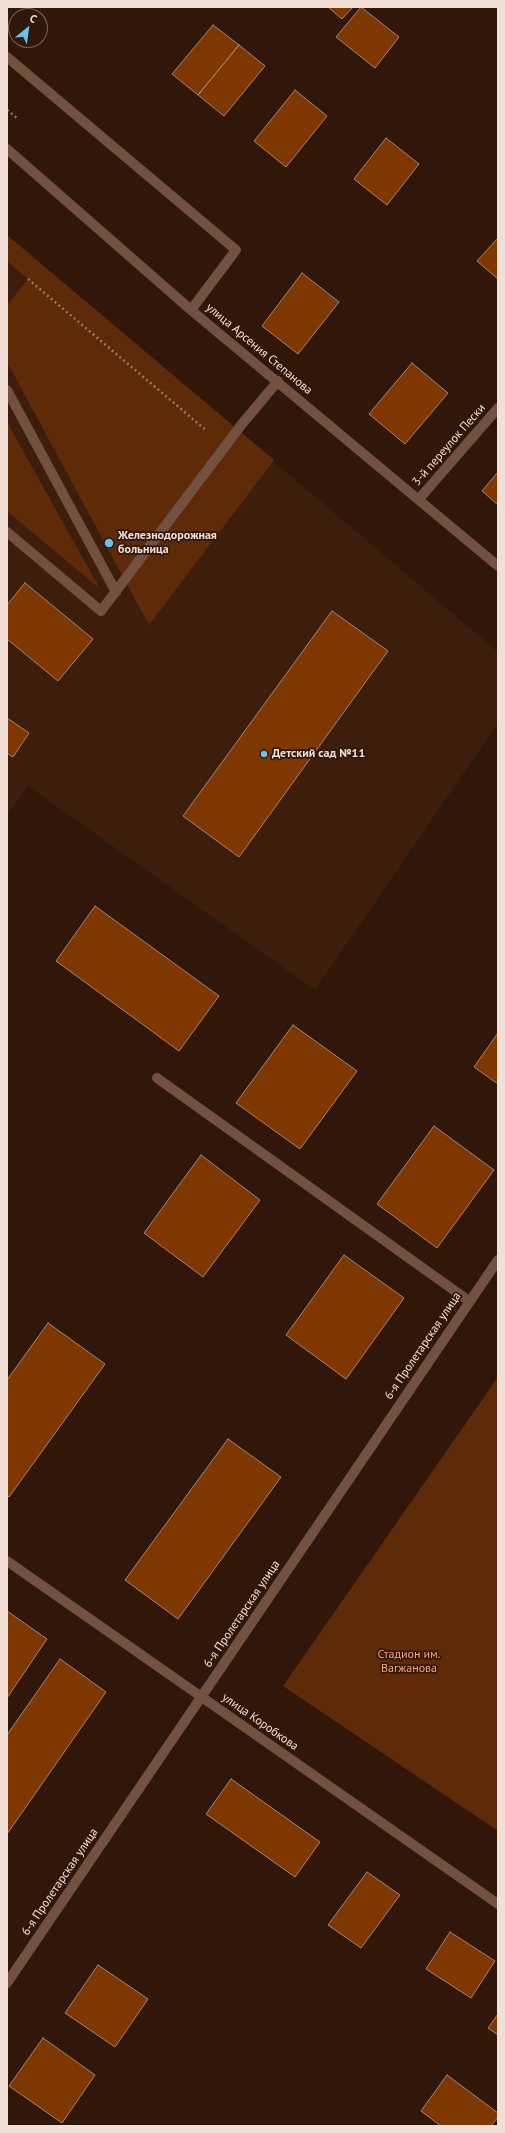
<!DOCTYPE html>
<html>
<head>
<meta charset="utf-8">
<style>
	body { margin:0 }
	#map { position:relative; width:505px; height:2133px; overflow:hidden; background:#301709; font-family:"PT Sans",sans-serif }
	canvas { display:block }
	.frame { position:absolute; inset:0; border:8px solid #f2e0d7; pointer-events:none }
	.north { position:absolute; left:8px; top:8px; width:40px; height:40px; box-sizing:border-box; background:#301709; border:1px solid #7e675b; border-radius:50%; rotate:29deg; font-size:11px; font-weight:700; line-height:16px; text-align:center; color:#f2e0d7 }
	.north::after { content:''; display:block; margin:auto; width:14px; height:18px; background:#64c5ee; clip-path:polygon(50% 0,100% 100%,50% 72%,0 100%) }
</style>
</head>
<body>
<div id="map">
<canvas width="505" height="2133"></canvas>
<div class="frame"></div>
<div class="north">С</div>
</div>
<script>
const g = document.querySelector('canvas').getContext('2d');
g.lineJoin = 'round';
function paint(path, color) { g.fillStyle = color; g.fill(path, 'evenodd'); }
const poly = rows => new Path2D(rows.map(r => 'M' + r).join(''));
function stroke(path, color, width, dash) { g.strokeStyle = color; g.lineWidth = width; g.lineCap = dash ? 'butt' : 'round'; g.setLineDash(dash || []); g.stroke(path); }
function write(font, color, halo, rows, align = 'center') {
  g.font = font + ' "PT Sans",sans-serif'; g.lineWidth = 3.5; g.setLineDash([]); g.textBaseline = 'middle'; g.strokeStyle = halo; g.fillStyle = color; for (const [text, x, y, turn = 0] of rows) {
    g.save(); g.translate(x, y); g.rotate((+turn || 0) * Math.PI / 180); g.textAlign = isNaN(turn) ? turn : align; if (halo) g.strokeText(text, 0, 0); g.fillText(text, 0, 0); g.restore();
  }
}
const built = poly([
	[7,235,498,652,498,723,315,990,28,786,7,815]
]);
const green = poly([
	[7,235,274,460,149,625,7,362,7,305,28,279,7,261],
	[7,422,100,589,7,511],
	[498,1377,498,1831,283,1686]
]);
const building = poly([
	[328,7,353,7,342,19,328,7],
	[361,7,399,37,375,68,336,37,361,7],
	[213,25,239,45,198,95,172,74,213,25],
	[239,45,265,66,224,116,198,95,239,45],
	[295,90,327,116,286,167,254,141,295,90],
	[386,138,419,164,387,205,354,179,386,138],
	[498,238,498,279,477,261,498,238],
	[302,273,339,302,298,354,262,326,302,273],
	[412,363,448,393,405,444,369,414,412,363],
	[498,472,498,505,482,491,498,472],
	[25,583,93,639,58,681,7,639,7,605,25,583],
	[332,611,388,651,239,857,183,816,332,611],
	[7,718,29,733,13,757,7,753,7,718],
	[95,906,219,996,179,1051,56,961,95,906],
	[293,1025,357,1071,300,1149,236,1103,293,1025],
	[498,1033,498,1084,474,1067,498,1033],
	[434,1126,494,1170,437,1248,377,1204,434,1126],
	[201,1155,260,1200,203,1277,144,1233,201,1155],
	[344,1255,404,1298,346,1379,286,1335,344,1255],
	[48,1323,105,1364,9,1497,7,1495,7,1380,48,1323],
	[228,1439,281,1477,178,1619,125,1580,228,1439],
	[7,1611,47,1639,7,1698,7,1611],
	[60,1659,106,1692,7,1834,7,1735,60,1659],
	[231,1779,320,1842,295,1877,206,1814,231,1779],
	[367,1872,400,1895,361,1948,328,1925,367,1872],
	[450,1932,495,1961,471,1998,426,1969,450,1932],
	[98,1965,148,1999,115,2047,65,2013,98,1965],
	[498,2014,498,2035,488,2028,498,2014],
	[43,2038,95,2075,62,2123,9,2086,43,2038],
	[447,2075,498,2113,498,2117,491,2126,441,2126,421,2111,447,2075]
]);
const path = poly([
	[7,110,17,118],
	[28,279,207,431]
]);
const minor = poly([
	[7,57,236,250,191,310],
	[7,149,191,310,498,566],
	[7,390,116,592],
	[419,499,498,408],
	[7,532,101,611,242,424,278,381],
	[157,1078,469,1301],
	[7,1561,498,1904],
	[7,1983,498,1260]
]);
const markers = [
	[109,543,5,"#64c5ee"],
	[264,754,4,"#64c5ee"]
];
const streetNames = [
	["улица Арсения Степанова",259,349,40],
	["3-й переулок Пески",449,445,-49],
	["6-я Пролетарская улица",423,1346,-56],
	["6-я Пролетарская улица",242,1614,-56],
	["улица Коробкова",260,1722,35],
	["6-я Пролетарская улица",60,1882,-56]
];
const poiNames = [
	["Железнодорожная",118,536],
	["больница",118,550],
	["Детский сад №11",272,754]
];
const parkNames = [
	["Стадион им.",409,1655],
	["Вагжанова",409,1669]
];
paint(built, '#3d1e0c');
paint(green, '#5e2a08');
paint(building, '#7f3702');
stroke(building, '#a68675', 1);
stroke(path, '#917b70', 2.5, [2, 3]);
stroke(minor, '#725140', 10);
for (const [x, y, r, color] of markers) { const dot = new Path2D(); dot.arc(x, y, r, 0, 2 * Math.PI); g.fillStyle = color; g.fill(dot); stroke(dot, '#301709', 1.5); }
write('12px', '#f2e0d7', '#301709', streetNames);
write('bold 12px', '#f2e0d7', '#301709', poiNames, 'left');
write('12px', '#fba77b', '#301709', parkNames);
</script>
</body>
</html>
